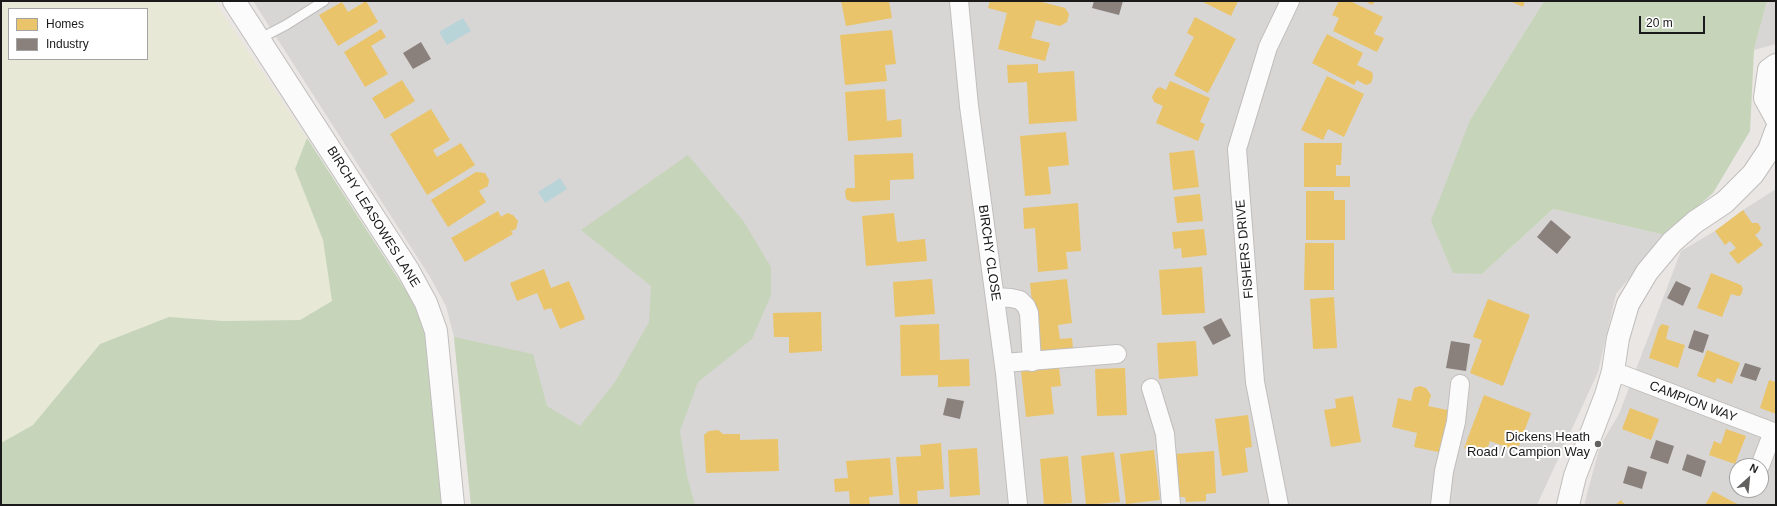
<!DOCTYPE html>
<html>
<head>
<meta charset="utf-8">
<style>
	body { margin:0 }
	#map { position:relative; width:1777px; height:506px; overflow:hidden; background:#e9e6e3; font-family:Helvetica,sans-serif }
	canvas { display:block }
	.frame { position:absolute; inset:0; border:2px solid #1a1a1a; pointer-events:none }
	.legend { position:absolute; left:8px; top:8px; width:140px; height:52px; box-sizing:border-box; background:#fff; border:1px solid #a3a3a3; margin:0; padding:5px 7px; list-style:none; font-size:12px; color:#1a1a1a }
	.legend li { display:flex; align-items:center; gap:8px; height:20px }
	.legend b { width:20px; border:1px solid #a3a3a3 }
	.north { position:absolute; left:1729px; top:458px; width:40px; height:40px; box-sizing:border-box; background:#fff; border:1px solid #a3a3a3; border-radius:50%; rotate:27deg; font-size:11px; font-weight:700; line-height:16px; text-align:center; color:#1a1a1a }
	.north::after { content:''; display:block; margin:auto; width:14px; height:18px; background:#626160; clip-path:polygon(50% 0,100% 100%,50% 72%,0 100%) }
	.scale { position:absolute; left:1639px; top:16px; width:66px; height:18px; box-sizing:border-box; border:2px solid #1a1a1a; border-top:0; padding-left:5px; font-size:12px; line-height:14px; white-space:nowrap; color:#1a1a1a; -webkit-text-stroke:3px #fff; paint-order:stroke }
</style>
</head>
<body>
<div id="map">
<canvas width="1777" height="506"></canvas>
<div class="frame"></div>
<ul class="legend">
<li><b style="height:11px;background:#e9c46a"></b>Homes</li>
<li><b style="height:11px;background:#8a817c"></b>Industry</li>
</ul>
<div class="north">N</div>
<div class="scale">20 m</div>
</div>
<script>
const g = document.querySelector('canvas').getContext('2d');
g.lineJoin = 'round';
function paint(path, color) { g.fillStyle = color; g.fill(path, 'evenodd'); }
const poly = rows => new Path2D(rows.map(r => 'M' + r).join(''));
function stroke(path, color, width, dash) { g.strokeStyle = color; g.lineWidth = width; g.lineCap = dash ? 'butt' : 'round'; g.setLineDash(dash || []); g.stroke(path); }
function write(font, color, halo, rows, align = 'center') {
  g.font = font + ' Helvetica,sans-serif'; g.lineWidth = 4; g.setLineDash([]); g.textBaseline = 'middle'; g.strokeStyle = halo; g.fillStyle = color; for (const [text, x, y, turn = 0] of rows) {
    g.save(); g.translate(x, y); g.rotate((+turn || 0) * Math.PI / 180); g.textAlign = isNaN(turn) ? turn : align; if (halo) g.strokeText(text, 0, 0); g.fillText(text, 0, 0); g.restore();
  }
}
const residential = poly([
	[253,1,1544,1,1470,120,1482,274,1553,209,1665,235,1616,294,1598,372,1537,505,471,505,454,337,446,306,430,277],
	[1767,1,1776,1,1776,44,1754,50],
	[1776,189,1776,505,1584,505,1600,446,1619,414,1681,251,1715,231,1743,210],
	[1737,466,1761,466,1761,490,1737,490]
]);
const farmland = poly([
	[1,1,214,1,307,138,295,169,323,240,333,301,300,320,223,321,169,317,100,344,33,425,1,443],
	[9,9,147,9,147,59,9,59]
]);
const forest = poly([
	[1544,1,1767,1,1754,50,1750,131,1713,193,1665,235,1553,209,1482,274,1453,273,1431,221,1470,120],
	[307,138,423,317,442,505,1,505,1,443,33,425,100,344,169,317,223,321,300,320,332,301,323,240,295,169],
	[688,155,744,222,771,267,771,295,752,339,698,382,680,431,687,476,695,505,471,505,454,337,533,354,547,406,580,426,615,382,649,322,651,286,581,230]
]);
const water = poly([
	[463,18,471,31,447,45,439,32],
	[560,178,567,189,545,203,538,192]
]);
const homes = poly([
	[366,1,378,22,338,46,319,15,342,2,348,12],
	[841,1,889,1,892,18,846,26],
	[990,1,1038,1,1065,8,1069,14,1067,22,1060,26,1036,20,1031,38,1050,43,1045,61,998,49,1007,13,988,8],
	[1201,1,1238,1,1231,16],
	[1339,1,1350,1,1383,17,1374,34,1384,38,1377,52,1333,31,1339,18,1332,15],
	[1365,1,1375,1,1372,5],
	[1510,1,1525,1,1523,7],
	[1195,17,1236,39,1208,93,1174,75,1194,37,1187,33],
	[381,29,386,37,371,46,388,74,365,87,344,52],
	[892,30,896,64,885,65,887,81,845,85,840,35],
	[1327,34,1363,53,1357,65,1372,72,1373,77,1371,83,1366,85,1357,80,1354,85,1312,63],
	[1038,64,1038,73,1074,71,1077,121,1029,124,1027,82,1008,83,1007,65],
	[1327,76,1364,94,1344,137,1328,129,1323,140,1301,130],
	[402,80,415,101,385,119,372,98],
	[1170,81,1210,98,1200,122,1205,124,1198,141,1156,123,1163,106,1154,102,1152,97,1156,89,1160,87,1166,90],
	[885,89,887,121,901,119,902,137,848,141,845,92],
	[431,109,450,140,433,150,437,157,461,143,475,165,427,195,390,134],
	[1066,132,1069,165,1048,167,1051,194,1025,196,1020,136],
	[1304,143,1342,143,1341,165,1336,165,1336,176,1350,176,1350,187,1304,187],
	[1194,150,1199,187,1173,190,1169,153],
	[913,153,914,179,890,180,890,200,852,202,846,199,845,191,847,188,855,188,854,155],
	[476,172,485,173,489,180,488,186,479,191,486,202,448,227,431,200],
	[1306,191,1334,191,1334,200,1345,200,1345,240,1306,240],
	[1200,194,1203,221,1177,223,1174,197],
	[1078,203,1081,251,1066,252,1068,269,1038,272,1035,228,1024,229,1023,208],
	[1743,210,1752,223,1758,223,1761,228,1759,232,1755,235,1763,245,1738,264,1729,253,1736,248,1730,241,1725,245,1715,231],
	[498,211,501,217,507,213,513,215,518,221,516,229,511,231,513,234,465,262,451,238],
	[894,213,897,242,925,239,927,261,866,266,862,216],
	[1204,229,1207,255,1182,258,1181,248,1174,249,1172,232],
	[1305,243,1334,243,1334,290,1304,290],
	[1202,267,1205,313,1162,315,1159,270],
	[544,269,551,288,569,281,585,319,560,329,551,308,544,310,537,293,517,301,510,283],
	[1711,273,1741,285,1743,289,1741,295,1738,296,1731,294,1722,317,1697,308],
	[932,279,935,314,895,317,893,282],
	[1067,279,1072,323,1058,325,1060,339,1072,338,1073,349,1037,353,1030,283],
	[1334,297,1337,348,1313,349,1310,299],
	[1488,299,1530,315,1503,386,1470,373,1482,340,1473,337],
	[821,312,822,351,789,353,789,337,774,337,773,313],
	[939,324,940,360,969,359,970,386,938,387,938,375,901,376,900,325],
	[1662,324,1669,326,1666,339,1685,345,1678,368,1649,358,1659,327],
	[1196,341,1198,376,1159,379,1157,343],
	[1707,350,1740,363,1732,384,1717,378,1715,383,1697,376],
	[1059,367,1061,386,1051,387,1054,414,1026,417,1021,371],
	[1125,368,1127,415,1097,416,1095,369],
	[1769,380,1776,382,1776,414,1760,408],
	[1420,386,1426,388,1431,395,1428,406,1452,411,1443,453,1414,447,1417,433,1392,427,1398,398,1411,401,1414,388],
	[1484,395,1531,413,1517,451,1490,441,1485,456,1464,448],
	[1353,396,1361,442,1331,447,1324,410,1336,408,1335,399],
	[1630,408,1659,419,1651,440,1622,429],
	[1248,415,1252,447,1245,448,1248,472,1222,476,1215,419],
	[1726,429,1746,436,1735,464,1709,455,1714,441,1721,444],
	[718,430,723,434,740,434,740,440,778,439,779,471,706,473,704,435,709,431],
	[941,443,944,489,917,491,918,504,900,505,896,457,921,456,920,445],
	[977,448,980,495,950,497,948,450],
	[1154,450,1160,500,1126,504,1120,454],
	[1214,451,1216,493,1206,494,1206,501,1186,502,1185,497,1177,497,1175,454],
	[1114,452,1120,502,1086,505,1081,456],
	[1068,456,1072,503,1044,505,1040,459],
	[890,458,893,495,869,497,870,505,850,505,849,491,835,492,834,479,848,478,846,461],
	[1713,491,1739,505,1705,505],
	[1621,500,1625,505,1615,505]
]);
const industry = poly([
	[1094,1,1123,1,1119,15,1092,8],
	[421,42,431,59,413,69,403,53],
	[1551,220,1571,237,1557,254,1537,237],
	[1676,281,1691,288,1683,306,1667,298],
	[1221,318,1231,336,1213,345,1203,327],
	[1694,330,1709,335,1703,353,1688,348],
	[1451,341,1470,344,1466,371,1446,368],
	[1745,363,1761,368,1756,381,1740,376],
	[947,398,964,401,960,419,943,415],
	[1656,440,1674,446,1668,464,1650,458],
	[1687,454,1706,461,1701,477,1682,470],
	[1628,466,1647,472,1642,489,1623,483]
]);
const service = poly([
	[259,39,286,25,324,1]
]);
const minor = poly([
	[959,1,969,106,1005,373,1018,505],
	[995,297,1011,298,1020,300,1026,306,1029,313,1032,362],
	[1004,363,1117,354],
	[1613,371,1776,433],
	[1151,388,1165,434,1171,505],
	[1760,466,1773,432],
	[1279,505,1255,382,1237,149,1268,47,1290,1],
	[1440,505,1444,471,1456,422,1460,384]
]);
const tertiary = poly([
	[234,1,408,270,426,303,436,331,453,505],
	[1776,65,1769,70,1765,98,1776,118],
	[1568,505,1575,476,1606,395,1613,371,1618,338,1628,304,1647,272,1672,242,1695,222,1725,202,1753,174,1769,150,1776,131]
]);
const markers = [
	[1598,444,4,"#626160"]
];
const streetNames = [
	["BIRCHY LEASOWES LANE",373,217,58],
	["FISHERS DRIVE",1245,249,-95],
	["BIRCHY CLOSE",989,253,82],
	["CAMPION WAY",1693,402,21]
];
const poiNames = [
	["Dickens Heath",1590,437],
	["Road / Campion Way",1590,452]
];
paint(residential, '#d8d6d4');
paint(farmland, '#e8e8d7');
paint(forest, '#c6d5ba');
paint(water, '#b9d4d9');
paint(homes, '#e9c46a');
paint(industry, '#8a817c');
stroke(service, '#c0bebd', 11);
stroke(minor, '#c0bebd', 20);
stroke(tertiary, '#c0bebd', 24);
stroke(service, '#fcfbfb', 9);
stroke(minor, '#fcfbfb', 18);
stroke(tertiary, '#fcfbfb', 22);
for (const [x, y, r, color] of markers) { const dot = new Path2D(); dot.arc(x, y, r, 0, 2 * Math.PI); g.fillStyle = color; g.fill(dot); stroke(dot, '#fff', 1.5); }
write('13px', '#1a1a1a', '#fff', streetNames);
write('13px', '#1a1a1a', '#fff', poiNames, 'right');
</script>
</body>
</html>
